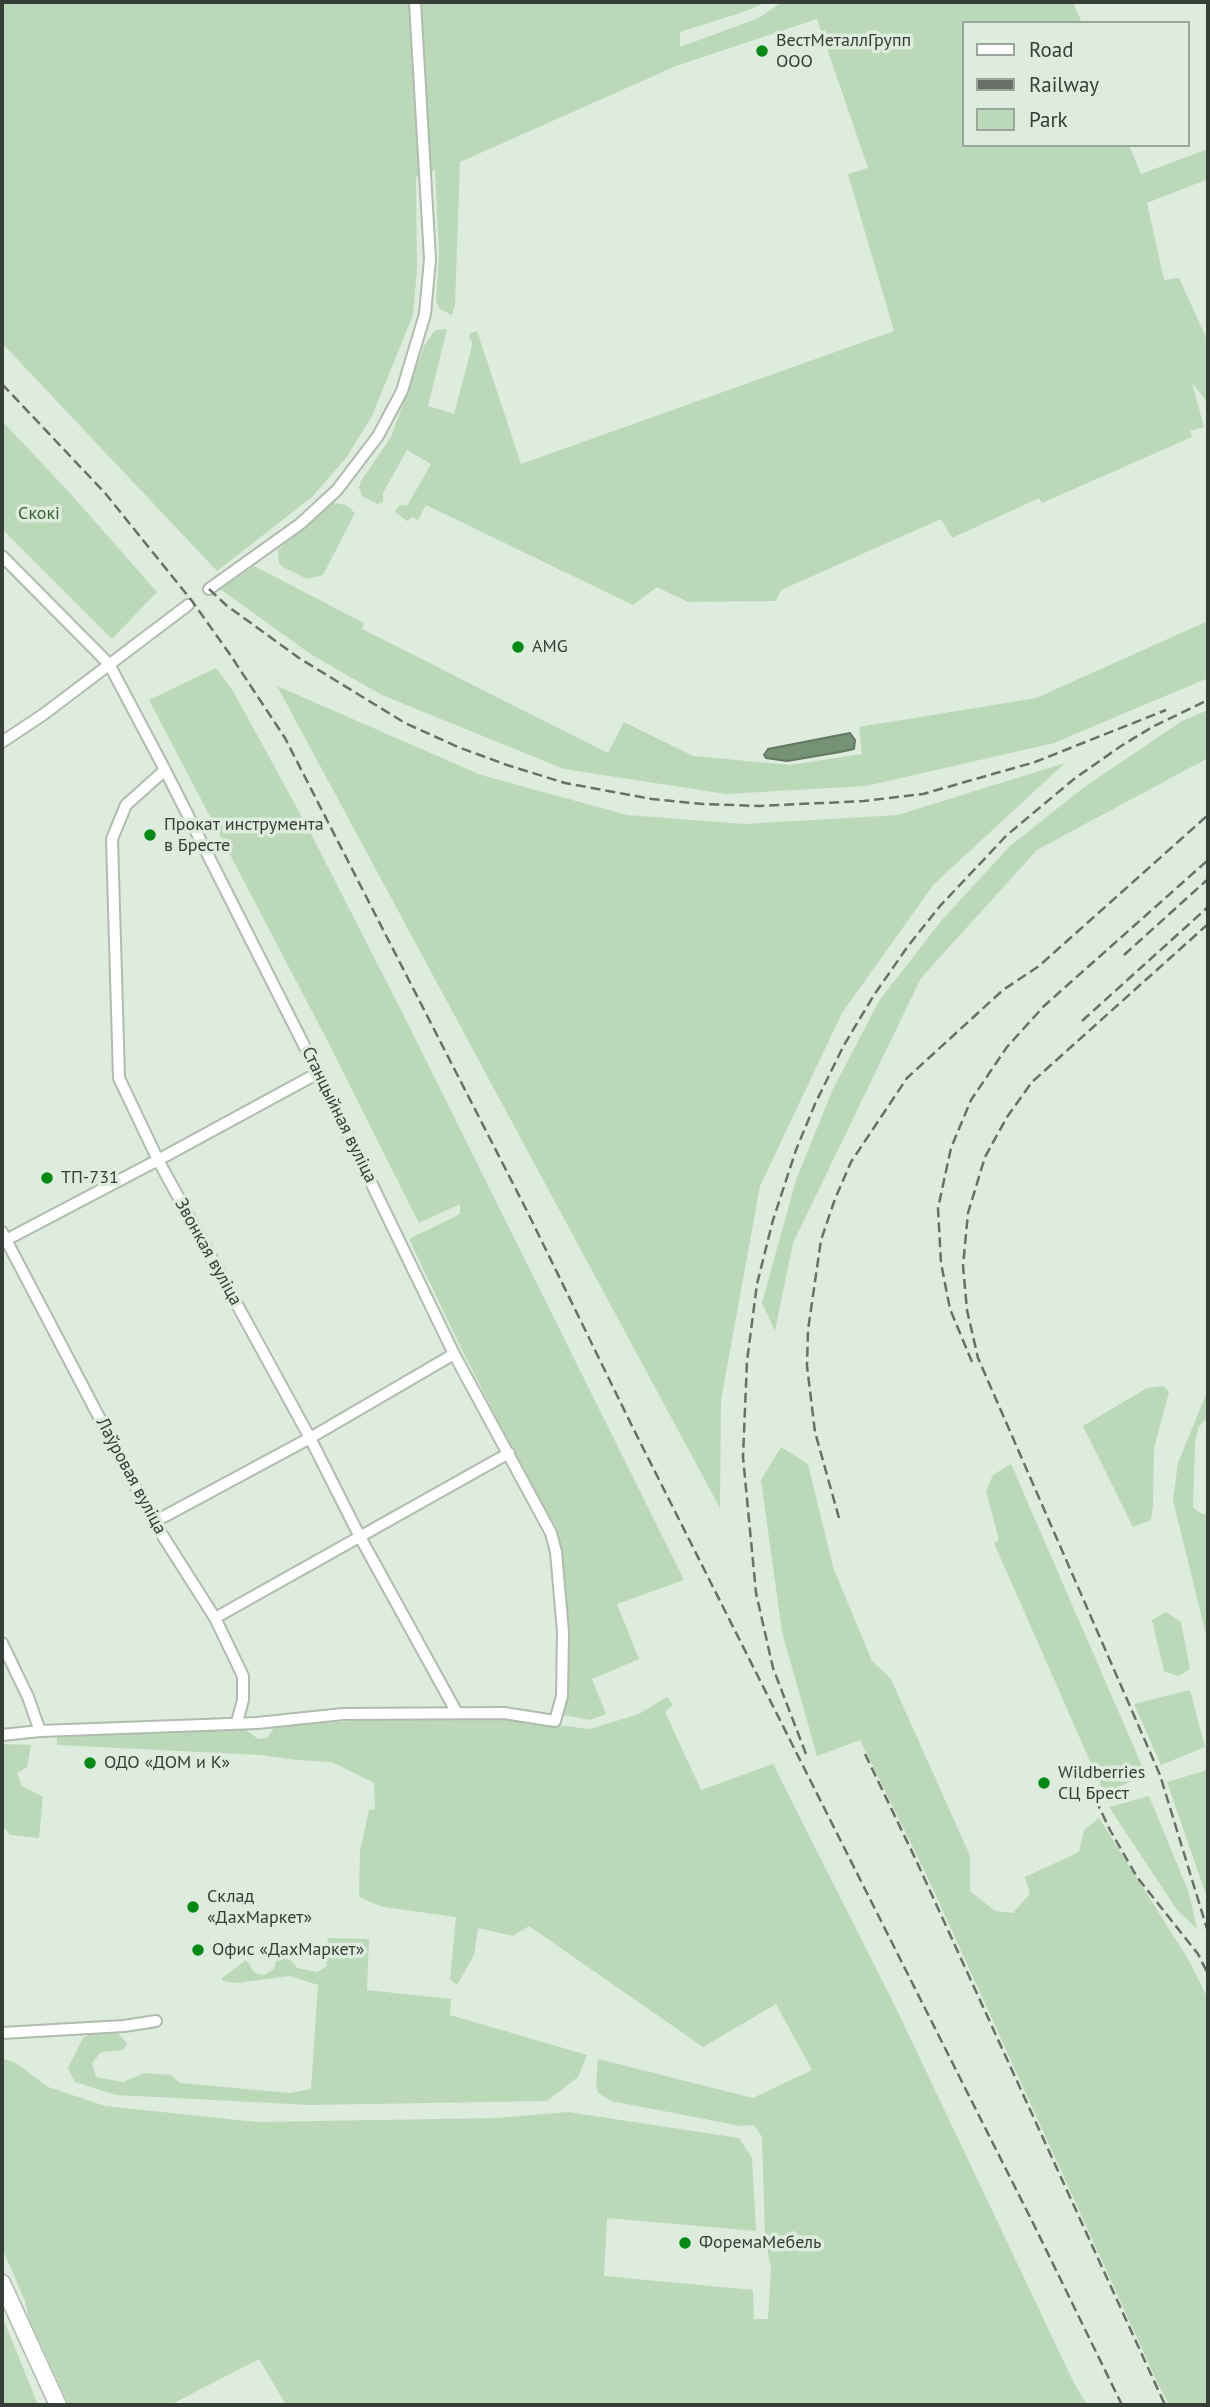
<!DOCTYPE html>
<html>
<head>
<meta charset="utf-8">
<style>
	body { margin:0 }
	#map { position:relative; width:1210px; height:2407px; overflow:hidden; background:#deecdd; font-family:"PT Sans",sans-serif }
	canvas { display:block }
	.frame { position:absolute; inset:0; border:4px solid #373d37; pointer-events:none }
	.legend { position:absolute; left:962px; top:21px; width:228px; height:126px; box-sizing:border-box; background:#deecdd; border:2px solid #9ba69b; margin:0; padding:9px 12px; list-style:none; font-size:21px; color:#373d37 }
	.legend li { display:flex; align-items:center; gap:14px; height:35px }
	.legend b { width:35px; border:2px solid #9ba69b }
</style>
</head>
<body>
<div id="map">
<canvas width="1210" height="2407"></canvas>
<div class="frame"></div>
<ul class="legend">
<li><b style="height:9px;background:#fff"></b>Road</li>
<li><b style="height:9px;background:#687067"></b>Railway</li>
<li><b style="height:19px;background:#bbd8b9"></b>Park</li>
</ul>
</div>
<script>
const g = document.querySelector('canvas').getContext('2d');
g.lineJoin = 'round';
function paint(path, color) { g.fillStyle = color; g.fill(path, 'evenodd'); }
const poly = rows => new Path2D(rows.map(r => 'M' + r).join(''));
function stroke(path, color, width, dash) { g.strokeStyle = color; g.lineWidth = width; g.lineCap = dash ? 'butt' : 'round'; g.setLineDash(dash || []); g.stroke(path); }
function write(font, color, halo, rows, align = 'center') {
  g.font = font + ' "PT Sans",sans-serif'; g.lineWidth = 7; g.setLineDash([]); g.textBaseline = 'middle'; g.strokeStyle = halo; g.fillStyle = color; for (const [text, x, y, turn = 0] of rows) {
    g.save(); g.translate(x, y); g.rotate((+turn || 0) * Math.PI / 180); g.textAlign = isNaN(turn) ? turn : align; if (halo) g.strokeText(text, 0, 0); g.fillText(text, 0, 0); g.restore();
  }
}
const green = poly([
	[9,2,763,2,761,5,740,13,680,32,680,47,759,18,782,2,1073,2,1082,23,963,23,963,145,1129,145,1141,174,1208,149,1208,179,1147,203,1164,280,1179,278,1205,335,1208,349,1208,403,1192,383,1204,427,1190,431,1192,437,1042,503,1039,498,952,538,941,519,781,590,776,601,688,602,657,587,633,605,426,505,418,520,412,517,407,521,395,512,397,508,401,505,407,506,431,464,407,450,383,493,383,502,377,504,362,496,359,488,361,481,391,437,424,346,435,330,447,329,428,406,454,414,471,350,472,342,469,338,470,333,477,331,521,464,894,331,848,174,868,168,817,19,676,66,460,162,455,305,452,315,440,309,436,302,439,255,435,170,416,177,417,269,413,315,372,416,346,458,312,497,217,571,2,343,2,4],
	[2,421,69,492,157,592,112,639,2,529],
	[333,503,346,505,355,513,323,575,307,579,283,567,279,563,278,550,328,505],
	[254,566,364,623,362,629,608,753,624,722,693,756,790,765,862,754,859,727,1036,698,1208,621,1208,678,1054,743,866,786,726,794,564,769,382,695,312,655,220,589],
	[216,668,233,691,309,830,404,1016,684,1580,617,1604,639,1659,592,1679,606,1714,590,1720,563,1715,568,1692,558,1539,460,1346,409,1239,460,1214,460,1204,419,1223,327,1040,149,700],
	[277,686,481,775,627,815,744,824,898,815,1065,763,934,884,842,1013,760,1186,721,1400,720,1508],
	[1208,710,1208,758,1037,850,921,978,793,1243,775,1331,762,1303,796,1180,833,1089,879,1001,941,921,1009,847,1083,788,1182,721],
	[1163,1386,1169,1392,1154,1448,1153,1505,1151,1520,1133,1527,1083,1426,1147,1388],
	[1208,1389,1208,1417,1199,1426,1195,1442,1193,1507,1200,1513,1208,1515,1208,1643,1173,1500,1178,1463],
	[781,1447,808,1464,833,1567,872,1661,891,1679,970,1856,970,1891,995,1911,1013,1913,1030,1894,1025,1877,1079,1852,1084,1830,1099,1818,1188,1959,1208,1999,1208,2405,1169,2405,1159,2386,927,1876,860,1740,817,1756,782,1632,761,1480],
	[1011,1464,1146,1775,1104,1793,994,1543,999,1540,986,1491,993,1475],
	[1166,1612,1181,1622,1190,1669,1178,1676,1164,1671,1152,1620],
	[1190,1690,1205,1747,1161,1765,1134,1704],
	[667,1697,673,1705,665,1712,701,1790,773,1764,896,2008,1074,2383,1087,2405,286,2405,259,2359,170,2405,69,2405,29,2319,25,2301,2,2248,2,2058,16,2063,48,2087,105,2106,257,2122,497,2118,568,2112,739,2138,752,2158,756,2231,607,2218,604,2276,753,2290,754,2319,768,2319,771,2269,765,2236,762,2137,754,2125,741,2126,611,2101,598,2093,596,2085,598,2059,753,2098,812,2070,776,2004,703,2047,529,1926,513,1936,478,1928,474,1955,457,1985,450,1979,456,1917,383,1907,359,1897,360,1851,369,1810,375,1809,374,1783,332,1762,297,1760,260,1755,57,1745,57,1735,246,1730,258,1739,267,1738,276,1725,374,1720,504,1719,590,1729,639,1714],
	[2,1744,31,1745,27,1767,17,1773,22,1786,43,1797,39,1838,10,1835,2,1825],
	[1208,1770,1208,1891,1205,1892,1167,1782],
	[1149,1796,1189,1893,1197,1929,1177,1910,1109,1807],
	[328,1938,369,1939,367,1990,451,1999,450,2015,587,2055,578,2077,547,2101,310,2105,116,2095,75,2082,68,2068,83,2038,94,2032,117,2032,127,2043,123,2050,101,2052,92,2063,96,2077,123,2082,145,2073,171,2075,180,2083,290,2093,311,2089,318,1985,290,1976,237,1983,223,1981,222,1978,246,1960,255,1973,264,1975,274,1969,276,1961,281,1957,292,1961,297,1968,317,1972,327,1966,325,1955],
	[2,2316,38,2405,2,2405]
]);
const water = poly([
	[850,733,855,740,854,749,840,752,787,761,766,758,764,755,768,749,850,733]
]);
const minor = poly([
	[2,556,109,664,165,770,318,1073,454,1354,551,1533,556,1552,563,1632,562,1696,555,1721,504,1713,343,1714,257,1723,40,1731,2,1735],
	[209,589,300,524,337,490,378,436,402,391,425,314,430,259,415,2],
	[2,742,44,714,188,605],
	[165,770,126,805,112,839,119,1078,158,1160,310,1438,360,1537,457,1713],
	[2,1232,154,1522,215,1618,243,1676,243,1700,237,1722],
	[2,1242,158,1160,318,1073],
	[154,1522,310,1438,454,1354],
	[215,1618,509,1453],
	[2,1643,28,1697,40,1731],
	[2,2033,124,2026,156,2021]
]);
const secondary = poly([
	[2,2283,58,2405]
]);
const rail = poly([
	[2,384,105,493,192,601,229,653,285,738,527,1211,633,1428,1033,2223,1122,2405],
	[209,589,226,605,299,658,405,723,458,747,507,765,565,783,652,799,703,804,759,806,864,801,923,794,1035,762,1166,710],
	[1208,924,1032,1082,1007,1117,985,1157,968,1213,963,1266,967,1310,978,1358,1160,1775,1208,1932],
	[1124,955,1208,879],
	[1082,1021,1208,907],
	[972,1362,950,1309,941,1263,938,1208,951,1148,971,1100,1007,1047,1044,1006,1208,860],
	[839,1518,815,1432,807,1366,808,1330,821,1240,835,1199,851,1162,907,1078,1003,990,1039,966,1208,815],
	[806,1754,773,1668,756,1593,743,1457,747,1361,757,1284,773,1220,796,1150,815,1104,844,1045,874,995,908,946,940,906,1007,835,1074,779,1121,746,1154,726,1208,700],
	[865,1754,915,1858,1165,2405],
	[1089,1786,1110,1830,1137,1877,1198,1954,1208,1974]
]);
const markers = [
	[762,51,7,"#018914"],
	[518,647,7,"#018914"],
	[150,835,7,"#018914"],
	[47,1178,7,"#018914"],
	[90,1763,7,"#018914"],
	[1044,1783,7,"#018914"],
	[193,1907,7,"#018914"],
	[198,1950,7,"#018914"],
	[685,2243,7,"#018914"]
];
const poiNames = [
	["ВестМеталлГрупп",776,41],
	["ООО",776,62],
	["AMG",532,647],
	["Прокат инструмента",164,825],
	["в Бресте",164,846],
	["ТП-731",61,1178],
	["ОДО «ДОМ и К»",104,1763],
	["Wildberries",1058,1773],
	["СЦ Брест",1058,1794],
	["Склад",207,1897],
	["«ДахМаркет»",207,1918],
	["Офис «ДахМаркет»",212,1950],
	["ФоремаМебель",699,2243]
];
const parkNames = [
	["Скокі",39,514]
];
const streetNames = [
	["Станцыйная вуліца",339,1115,64],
	["Звонкая вуліца",208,1252,61],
	["Лаўровая вуліца",131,1476,62]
];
paint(green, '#bbd8b9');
paint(water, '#769274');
stroke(water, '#637862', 2);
stroke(minor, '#afbcae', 14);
stroke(secondary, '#afbcae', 19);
stroke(minor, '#fff', 10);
stroke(secondary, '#fff', 16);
stroke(rail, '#687067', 2.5, [10, 5]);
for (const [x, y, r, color] of markers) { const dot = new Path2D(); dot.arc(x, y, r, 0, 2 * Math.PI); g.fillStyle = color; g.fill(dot); stroke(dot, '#deecdd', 2.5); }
write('18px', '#373d37', '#deecdd', poiNames, 'left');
write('18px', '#386236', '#deecdd', parkNames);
write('18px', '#373d37', '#deecdd', streetNames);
</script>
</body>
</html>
